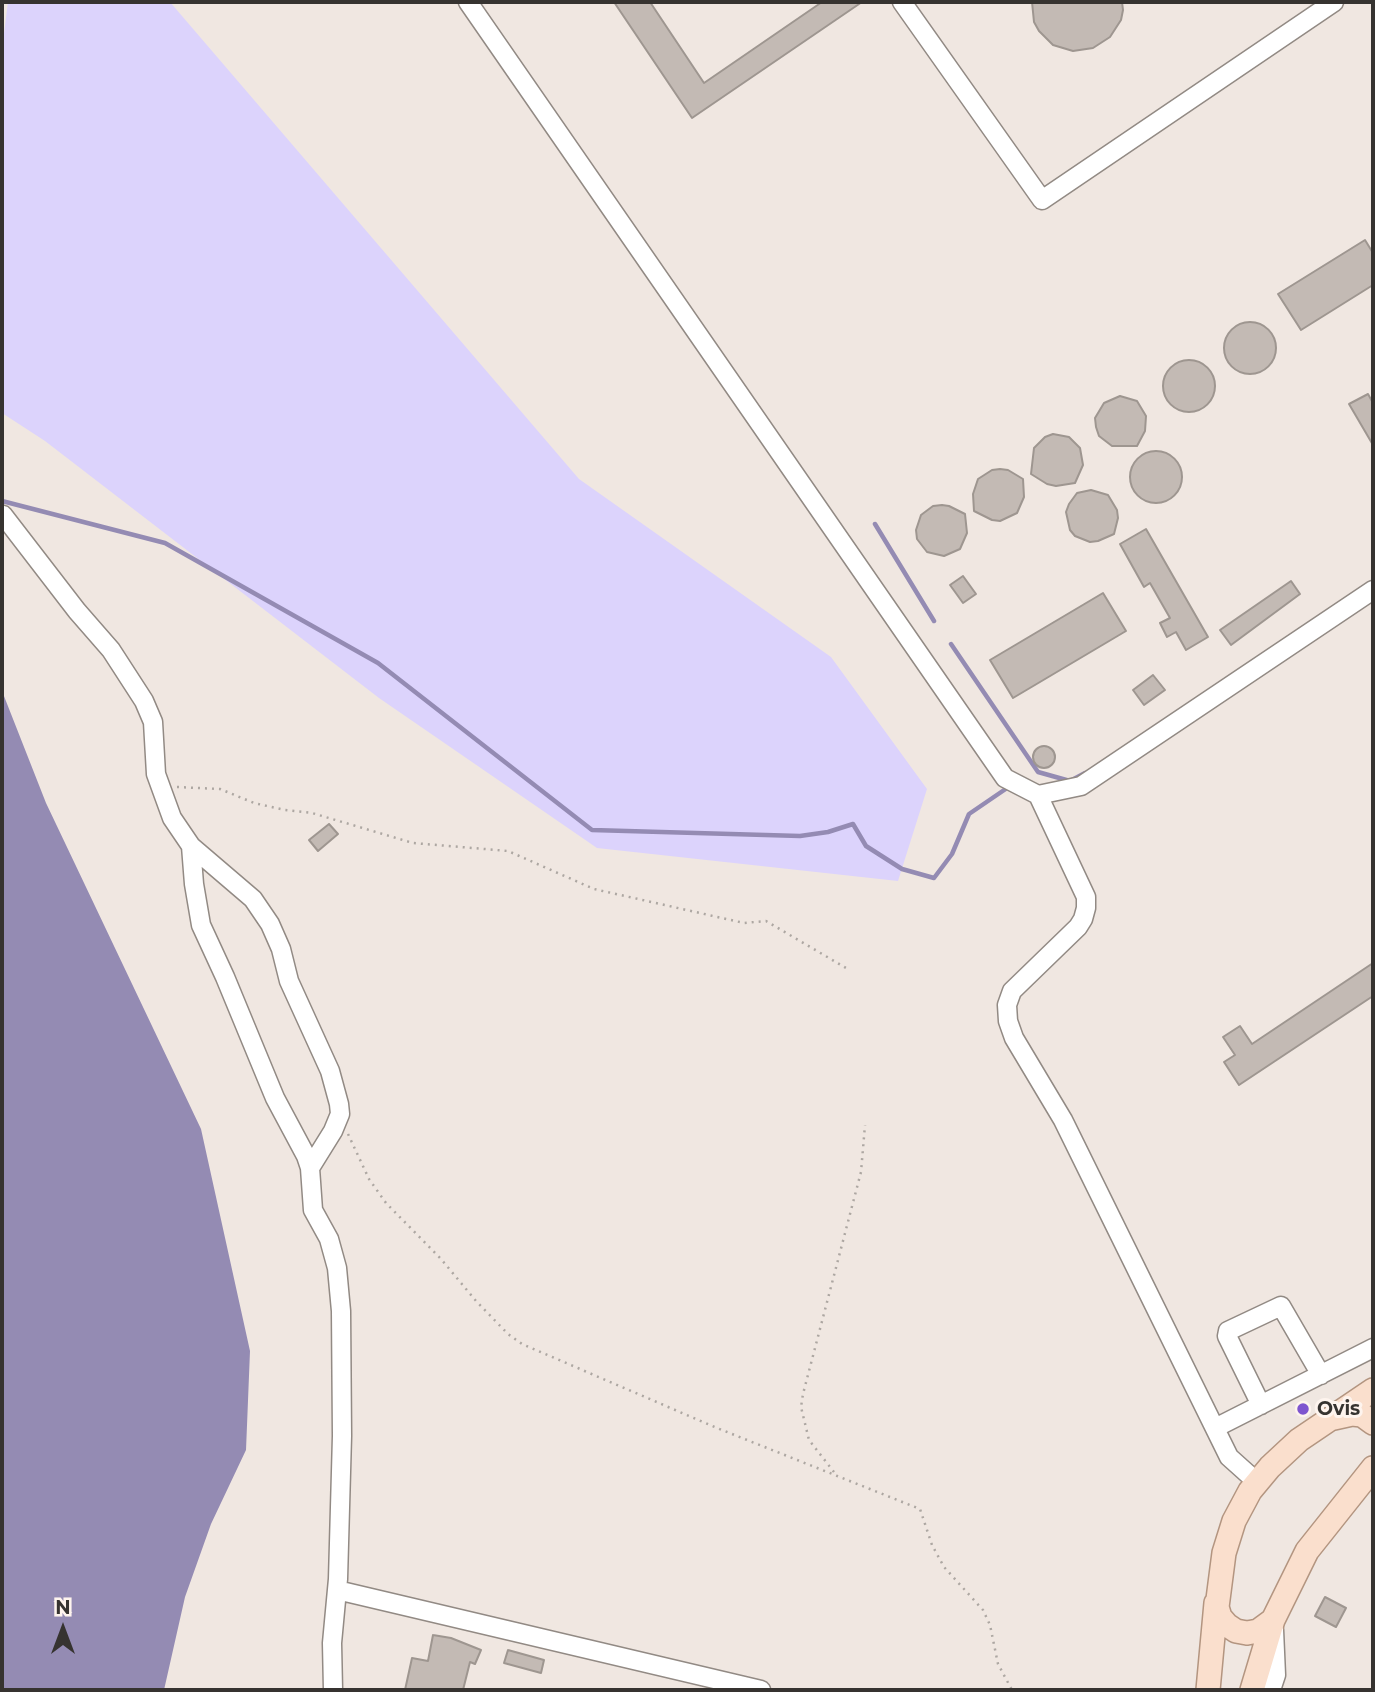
<!DOCTYPE html>
<html>
<head>
<meta charset="utf-8">
<style>
	body { margin:0 }
	#map { position:relative; width:1375px; height:1692px; overflow:hidden; background:#f0e7e1; font-family:Montserrat,sans-serif }
	canvas { display:block }
	.frame { position:absolute; inset:0; border:4px solid #363330; pointer-events:none }
	.north { position:absolute; left:28px; top:1594px; width:70px; height:70px; -webkit-text-stroke:5px #fef4ee; paint-order:stroke; rotate:0deg; font-size:19px; font-weight:700; line-height:28px; text-align:center; color:#363330 }
	.north::after { content:''; display:block; margin:auto; width:24px; height:32px; background:#363330; clip-path:polygon(50% 0,100% 100%,50% 72%,0 100%) }
</style>
</head>
<body>
<div id="map">
<canvas width="1375" height="1692"></canvas>
<div class="frame"></div>
<div class="north">N</div>
</div>
<script>
const g = document.querySelector('canvas').getContext('2d');
g.lineJoin = 'round';
function paint(path, color) { g.fillStyle = color; g.fill(path, 'evenodd'); }
const poly = rows => new Path2D(rows.map(r => 'M' + r).join(''));
function stroke(path, color, width, dash) { g.strokeStyle = color; g.lineWidth = width; g.lineCap = dash ? 'butt' : 'round'; g.setLineDash(dash || []); g.stroke(path); }
function write(font, color, halo, rows, align = 'center') {
  g.font = font + ' Montserrat,sans-serif'; g.lineWidth = 6; g.setLineDash([]); g.textBaseline = 'middle'; g.strokeStyle = halo; g.fillStyle = color; for (const [text, x, y, turn = 0] of rows) {
    g.save(); g.translate(x, y); g.rotate((+turn || 0) * Math.PI / 180); g.textAlign = isNaN(turn) ? turn : align; if (halo) g.strokeText(text, 0, 0); g.fillText(text, 0, 0); g.restore();
  }
}
const green = poly([
	[8,2,170,2,579,479,831,657,927,789,898,881,597,848,379,698,45,441,2,413,2,49]
]);
const water = poly([
	[2,691,46,803,201,1129,250,1351,246,1450,211,1524,185,1597,164,1690,2,1690]
]);
const stream = poly([
	[2,501,165,543,378,663,592,830,800,836,828,832,853,824,866,846,902,869,934,878,952,854,969,814,1010,786],
	[875,524,934,621],
	[951,644,1038,772,1070,781,1085,773]
]);
const building = poly([
	[614,2,650,2,704,83,822,2,862,2,692,118,614,2],
	[1032,2,1122,2,1123,10,1121,20,1110,37,1093,48,1073,51,1053,45,1039,31,1034,22,1032,2],
	[1365,240,1373,253,1373,285,1301,330,1278,294,1365,240],
	'1224 348a26 26 0 1 1 52 0a26 26 0 1 1-52 0Z',
	'1163 386a26 26 0 1 1 52 0a26 26 0 1 1-52 0Z',
	[1368,394,1373,403,1373,445,1349,404,1368,394],
	[1120,396,1137,401,1146,416,1145,431,1137,446,1112,446,1099,436,1096,427,1095,418,1104,403,1120,396],
	[1053,434,1069,437,1080,448,1083,465,1075,483,1056,486,1047,484,1031,474,1034,448,1045,437,1053,434],
	'1130 477a26 26 0 1 1 52 0a26 26 0 1 1-52 0Z',
	[1000,469,1008,470,1023,479,1024,497,1017,513,1000,521,992,520,974,511,973,494,978,479,992,470,1000,469],
	[1091,490,1108,495,1117,510,1118,518,1114,534,1098,541,1090,542,1075,536,1070,530,1066,512,1069,504,1077,493,1091,490],
	[942,505,949,506,965,514,967,533,960,549,944,556,927,552,917,539,916,530,921,515,933,506,942,505],
	[1146,529,1208,637,1186,650,1176,632,1167,637,1160,623,1170,618,1150,583,1144,587,1120,544,1146,529],
	[963,576,976,594,963,603,950,585,963,576],
	[1291,581,1300,594,1231,645,1220,630,1291,581],
	[1103,593,1126,631,1013,698,990,660,1103,593],
	[1153,675,1165,690,1144,705,1133,690,1153,675],
	'1033 757a11 11 0 1 1 22 0a11 11 0 1 1-22 0Z',
	[329,824,338,834,318,851,309,840,329,824],
	[1373,963,1373,996,1239,1085,1224,1062,1235,1055,1223,1037,1240,1026,1252,1044,1373,963],
	[1325,1597,1346,1608,1336,1627,1315,1616,1325,1597],
	[433,1635,451,1638,481,1650,475,1664,470,1662,463,1690,405,1690,412,1658,428,1661,433,1635],
	[508,1650,544,1660,541,1673,504,1663,508,1650]
]);
const path = poly([
	[177,787,220,789,254,803,285,810,312,813,413,843,508,851,594,889,744,923,766,921,846,968],
	[348,1134,369,1179,386,1203,441,1259,476,1301,508,1334,522,1344,717,1428,920,1509,932,1545,944,1567,983,1610,990,1625,998,1664,1012,1690],
	[834,1472,809,1440,801,1407,803,1394,861,1172,865,1125]
]);
const minor = poly([
	[468,2,1005,778,1038,795,1081,786,1373,590],
	[902,2,1042,200,1334,2],
	[3,515,77,611,111,650,144,701,153,722,156,774,172,818,191,846,253,899,270,924,281,949,289,981,330,1071,339,1104,340,1114,333,1131,310,1168],
	[1038,795,1086,897,1086,908,1083,919,1078,927,1012,991,1007,1005,1008,1021,1014,1038,1063,1120,1229,1457,1258,1483],
	[191,846,194,884,201,925,225,977,275,1098,306,1156,310,1168,313,1210,329,1239,337,1268,341,1311,342,1436,338,1579,332,1643,333,1690],
	[1261,1405,1227,1336,1228,1331,1281,1306,1321,1375],
	[1215,1428,1373,1348],
	[337,1590,761,1690],
	[1271,1690,1276,1675,1274,1630]
]);
const major = poly([
	[1373,1390,1299,1440,1270,1467,1250,1491,1234,1521,1224,1553,1217,1607,1220,1617,1227,1625,1236,1631,1247,1633,1258,1631,1273,1620,1307,1551,1373,1468],
	[1334,1418,1352,1414,1362,1415,1373,1423],
	[1208,1690,1216,1603],
	[1252,1690,1273,1620]
]);
const markers = [
	[1303,1409,7,"#7e55cf"]
];
const poiNames = [
	["Ovis",1317,1409]
];
paint(green, '#dcd3fc');
paint(water, '#948bb3');
stroke(stream, '#948bb3', 4.5);
paint(building, '#c3bab4');
stroke(building, '#9e9690', 2);
stroke(minor, '#928a84', 21);
stroke(major, '#b39580', 26);
stroke(path, '#ada7a2', 2.5, [2, 5]);
stroke(minor, '#fff', 18);
stroke(major, '#fadfcd', 23);
for (const [x, y, r, color] of markers) { const dot = new Path2D(); dot.arc(x, y, r, 0, 2 * Math.PI); g.fillStyle = color; g.fill(dot); stroke(dot, '#fef4ee', 2.5); }
write('bold 19px', '#363330', '#fef4ee', poiNames, 'left');
</script>
</body>
</html>
